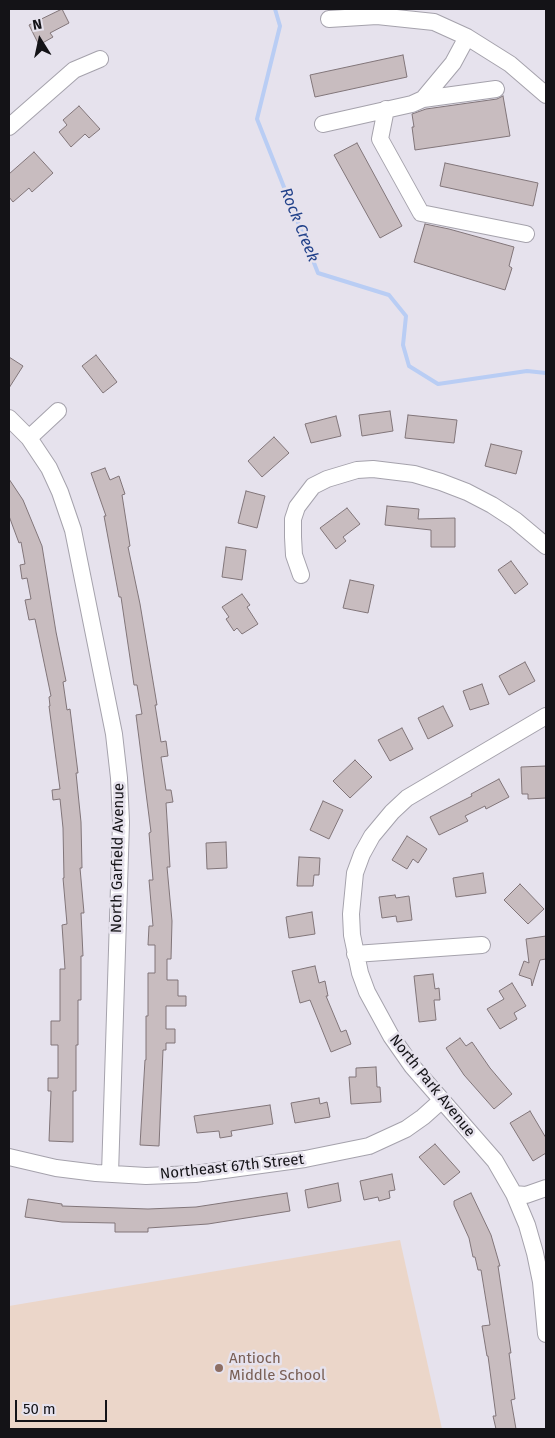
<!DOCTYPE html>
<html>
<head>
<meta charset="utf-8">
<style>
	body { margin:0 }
	#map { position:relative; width:555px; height:1438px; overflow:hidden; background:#e6e2ed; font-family:"Fira Sans",sans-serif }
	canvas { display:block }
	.frame { position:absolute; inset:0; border:10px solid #141317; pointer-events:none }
	.north { position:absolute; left:15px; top:15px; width:50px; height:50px; -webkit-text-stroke:4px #e6e2ed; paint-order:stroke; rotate:350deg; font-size:14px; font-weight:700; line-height:20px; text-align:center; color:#141317 }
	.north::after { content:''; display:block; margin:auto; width:18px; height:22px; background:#141317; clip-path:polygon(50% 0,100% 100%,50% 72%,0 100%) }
	.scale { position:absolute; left:15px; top:1400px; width:92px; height:22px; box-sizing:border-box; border:2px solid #141317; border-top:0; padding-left:6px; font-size:15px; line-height:18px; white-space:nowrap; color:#141317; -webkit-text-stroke:4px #e6e2ed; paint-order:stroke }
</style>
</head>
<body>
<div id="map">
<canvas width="555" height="1438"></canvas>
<div class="frame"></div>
<div class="north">N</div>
<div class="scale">50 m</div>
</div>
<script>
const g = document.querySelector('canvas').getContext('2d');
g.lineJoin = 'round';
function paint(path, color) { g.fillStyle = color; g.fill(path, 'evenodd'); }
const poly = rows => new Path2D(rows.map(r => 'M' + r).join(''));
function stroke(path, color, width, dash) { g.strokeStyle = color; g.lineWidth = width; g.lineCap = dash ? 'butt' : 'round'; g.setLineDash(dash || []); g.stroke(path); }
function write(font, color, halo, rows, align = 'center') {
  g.font = font + ' "Fira Sans",sans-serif'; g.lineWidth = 5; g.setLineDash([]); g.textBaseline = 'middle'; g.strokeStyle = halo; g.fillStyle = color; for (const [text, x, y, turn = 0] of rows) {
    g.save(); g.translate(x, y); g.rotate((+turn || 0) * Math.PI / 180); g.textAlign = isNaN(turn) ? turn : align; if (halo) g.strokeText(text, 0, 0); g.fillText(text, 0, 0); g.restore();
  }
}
const education = poly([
	[400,1240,442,1429,9,1429,9,1306]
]);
const stream = poly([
	[275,9,280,26,257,119,318,273,389,295,406,316,403,345,409,366,438,384,527,371,546,373]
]);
const building = poly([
	[62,9,69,23,50,33,53,37,39,45,29,25,62,9],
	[403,55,407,77,315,97,310,75,403,55],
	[503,96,510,136,415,150,412,127,414,127,412,114,426,109,497,99,503,96],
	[79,106,100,129,89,138,85,134,71,147,59,132,67,125,63,120,79,106],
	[357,143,402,226,380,238,334,155,357,143],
	[34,152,53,173,32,192,29,188,13,202,9,197,9,174,34,152],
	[445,163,538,183,533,206,440,186,445,163],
	[425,224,449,229,514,247,509,266,512,268,505,290,414,262,425,224],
	[96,355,117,382,103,393,82,366,96,355],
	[9,357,23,366,9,388,9,357],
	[390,411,393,431,362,436,359,415,390,411],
	[408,415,457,420,454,443,405,438,408,415],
	[336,416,341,436,311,443,305,424,336,416],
	[274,437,289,453,262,477,248,461,274,437],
	[491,444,522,451,516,474,485,466,491,444],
	[105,468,110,480,119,476,125,494,122,495,130,546,128,547,140,604,157,705,155,705,161,742,166,741,168,756,161,757,166,790,171,790,173,802,166,803,170,867,167,867,172,921,171,959,167,959,167,980,178,980,178,996,186,996,186,1006,166,1006,166,1029,175,1029,175,1043,166,1043,166,1050,163,1050,159,1146,140,1145,145,1060,146,1060,146,1016,148,1016,148,973,155,973,155,945,148,945,149,926,153,926,149,880,153,880,149,833,151,832,136,715,142,714,137,685,134,685,121,597,119,597,104,516,106,516,91,473,105,468],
	[9,479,23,500,42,546,56,632,66,681,63,682,67,710,70,709,78,773,76,773,81,822,82,868,80,868,84,913,81,913,83,956,81,956,81,1000,78,1000,78,1045,76,1045,76,1091,73,1091,73,1142,49,1141,51,1091,48,1091,48,1078,58,1078,58,1045,51,1045,51,1021,60,1021,60,969,65,969,62,925,67,924,63,878,64,878,63,828,60,799,53,800,52,790,60,789,49,706,50,706,49,697,51,696,35,619,29,620,25,600,31,599,27,578,22,579,20,565,25,564,21,542,19,543,9,516,9,479],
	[246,491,265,496,257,528,238,523,246,491],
	[387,506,419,509,418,519,455,518,455,547,431,547,431,530,385,525,387,506],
	[347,508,360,524,343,537,346,541,336,549,320,528,347,508],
	[226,547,246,550,242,580,222,577,226,547],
	[511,561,528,584,515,594,498,570,511,561],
	[350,580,374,585,368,613,343,608,350,580],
	[242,594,250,605,247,607,258,624,242,634,237,628,234,631,226,619,229,617,222,607,242,594],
	[525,662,535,681,509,695,499,676,525,662],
	[482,684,489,704,470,710,463,691,482,684],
	[443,706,453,726,428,739,418,718,443,706],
	[402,728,413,749,390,761,378,740,402,728],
	[355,760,372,777,350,798,333,781,355,760],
	[546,766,546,798,528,799,528,794,522,794,521,767,546,766],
	[499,779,509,797,486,809,485,806,465,816,468,821,439,835,430,817,472,796,471,794,499,779],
	[323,801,343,810,329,839,310,830,323,801],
	[407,836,427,849,418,863,413,859,407,869,392,860,407,836],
	[226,842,227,868,207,869,206,843,226,842],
	[299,857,320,858,319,875,314,875,313,886,297,886,299,857],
	[483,873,486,893,456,897,453,878,483,873],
	[520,884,544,909,528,924,504,900,520,884],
	[395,895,396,898,409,896,412,920,397,922,396,916,382,918,379,897,395,895],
	[312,912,315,934,289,938,286,917,312,912],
	[546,936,546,959,540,960,532,986,531,979,519,975,524,961,529,963,526,939,546,936],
	[315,966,319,983,325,981,328,996,326,996,341,1032,346,1030,351,1044,331,1052,310,1000,300,1003,292,971,315,966],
	[433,974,435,989,439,988,440,1000,434,1000,436,1020,419,1022,414,976,433,974],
	[512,983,526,1006,514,1013,517,1019,500,1029,487,1009,504,999,499,991,512,983],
	[460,1038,466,1046,472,1042,490,1068,512,1094,494,1109,464,1075,446,1048,460,1038],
	[376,1067,377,1087,380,1087,381,1102,351,1104,349,1077,356,1077,356,1068,376,1067],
	[319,1098,320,1104,327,1102,330,1117,295,1123,291,1103,319,1098],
	[270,1105,273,1124,231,1131,232,1136,220,1138,219,1131,197,1133,194,1116,270,1105],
	[530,1111,546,1138,546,1153,533,1161,510,1123,530,1111],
	[435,1144,460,1172,444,1185,419,1157,435,1144],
	[392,1174,395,1190,389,1191,390,1198,379,1201,378,1197,364,1200,360,1181,392,1174],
	[338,1183,341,1201,308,1208,305,1190,338,1183],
	[287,1193,290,1211,208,1224,148,1228,148,1232,115,1232,115,1223,62,1222,25,1217,28,1199,62,1204,62,1206,148,1209,196,1207,287,1193],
	[471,1193,491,1235,500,1266,498,1266,511,1353,509,1353,515,1399,511,1400,516,1429,496,1429,493,1416,496,1416,488,1356,487,1356,482,1326,490,1325,481,1270,478,1270,475,1257,473,1257,469,1238,454,1205,454,1201,471,1193]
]);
const minor = poly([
	[329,19,377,16,434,22,467,37,510,64,546,95],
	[423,99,496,89],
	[386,109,380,139,421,213,526,234],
	[323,124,412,104,423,99,453,63,467,37],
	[9,127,74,70,100,59],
	[9,418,29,438,49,468,60,492,73,530,114,734,119,778,121,822,110,1174],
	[29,438,58,411],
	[301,575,294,555,293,537,293,519,297,507,313,486,327,479,357,470,373,469,414,474,441,482,467,492,492,505,515,520,546,546],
	[546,716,407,798,392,812,372,836,362,854,355,873,351,914,352,935,360,973,367,992,391,1036,412,1066,495,1161,514,1194,527,1225,535,1253,541,1282,546,1334],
	[355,954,482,945],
	[9,1157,56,1168,96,1173,146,1176,195,1174,305,1159,369,1146,406,1129,423,1117,442,1100],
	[514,1194,526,1195,546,1188]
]);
const markers = [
	[219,1368,5,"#8d6e63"]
];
const streetNames = [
	["North Garfield Avenue",118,858,-89],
	["North Park Avenue",432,1086,51],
	["Northeast 67th Street",232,1167,-6]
];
const educationNames = [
	["Antioch",229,1359],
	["Middle School",229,1376]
];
const waterNames = [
	["Rock Creek",299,225,68]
];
paint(education, '#ebd6c9');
stroke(stream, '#b9cdf4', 4);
paint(building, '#c8bcbf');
stroke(building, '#817579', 1);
stroke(minor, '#a5a2ac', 18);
stroke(minor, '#fff', 16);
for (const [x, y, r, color] of markers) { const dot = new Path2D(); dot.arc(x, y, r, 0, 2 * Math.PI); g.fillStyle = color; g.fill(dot); stroke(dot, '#e6e2ed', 2); }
write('15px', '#141317', '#e6e2ed', streetNames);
write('15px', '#785e54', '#e6e2ed', educationNames, 'left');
write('italic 16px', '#21418a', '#e6e2ed', waterNames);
</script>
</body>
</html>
